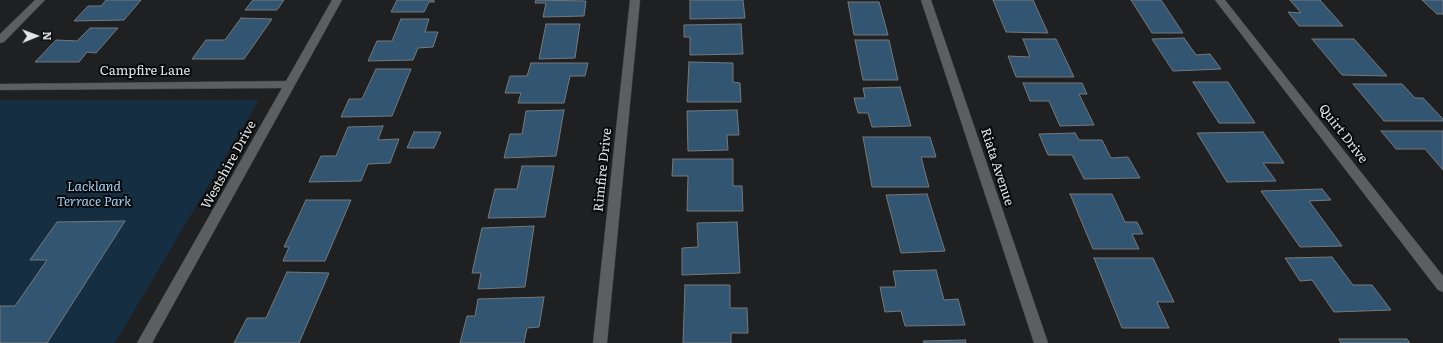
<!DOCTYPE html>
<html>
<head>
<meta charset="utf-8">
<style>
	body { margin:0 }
	#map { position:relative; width:1443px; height:343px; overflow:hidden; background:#1e2021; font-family:Literata,serif }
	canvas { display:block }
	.north { position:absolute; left:16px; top:16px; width:40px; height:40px; -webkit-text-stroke:3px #09090a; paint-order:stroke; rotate:89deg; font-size:11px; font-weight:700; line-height:16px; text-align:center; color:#e2e4e5 }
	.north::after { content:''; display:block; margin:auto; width:14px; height:18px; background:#e2e4e5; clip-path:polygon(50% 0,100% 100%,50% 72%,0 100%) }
</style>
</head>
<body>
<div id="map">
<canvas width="1443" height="343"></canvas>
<div class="north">N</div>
</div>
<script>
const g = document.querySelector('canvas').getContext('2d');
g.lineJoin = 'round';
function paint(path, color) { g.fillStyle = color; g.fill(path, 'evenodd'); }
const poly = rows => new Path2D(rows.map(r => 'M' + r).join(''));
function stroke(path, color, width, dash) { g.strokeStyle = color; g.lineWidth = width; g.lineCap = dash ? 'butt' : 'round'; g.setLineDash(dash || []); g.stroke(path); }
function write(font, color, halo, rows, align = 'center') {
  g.font = font + ' Literata,serif'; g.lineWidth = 4; g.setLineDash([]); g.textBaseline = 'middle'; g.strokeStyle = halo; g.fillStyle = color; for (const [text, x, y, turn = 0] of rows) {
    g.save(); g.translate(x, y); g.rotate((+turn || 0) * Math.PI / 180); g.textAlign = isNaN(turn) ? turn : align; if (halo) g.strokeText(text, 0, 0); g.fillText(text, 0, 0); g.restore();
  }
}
const green = poly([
	[0,100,259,100,115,343,0,343]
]);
const building = poly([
	[106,0,141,0,124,20,74,21,88,6,101,6,106,0],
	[253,0,284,0,277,10,245,10,253,0],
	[397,0,434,0,434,2,429,2,424,12,391,12,397,0],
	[536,0,586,1,584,16,543,17,546,3,535,3,536,0],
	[690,0,743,0,745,18,690,19,690,0],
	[993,0,1033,0,1048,33,1006,32,993,0],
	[1131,0,1161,0,1183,33,1152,33,1131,0],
	[1290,0,1320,0,1343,26,1299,26,1288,12,1301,13,1290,0],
	[1422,0,1443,0,1443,14,1437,14,1422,0],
	[848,2,879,2,888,35,854,35,848,2],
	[241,18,272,19,244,59,192,59,206,40,225,40,241,18],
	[401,19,429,19,425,32,438,32,433,47,418,48,413,60,368,61,377,41,392,41,401,19],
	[546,24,580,24,575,58,539,59,546,24],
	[741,24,743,54,690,55,690,37,684,37,684,25,741,24],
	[90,28,118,28,96,53,87,52,79,62,35,62,56,40,77,41,90,28],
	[1184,38,1196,55,1210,54,1221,69,1173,71,1152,39,1184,38],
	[1023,39,1056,39,1074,77,1016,77,1008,56,1030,57,1023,39],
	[1312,39,1354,39,1387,76,1342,75,1312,39],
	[855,40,889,40,898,80,863,80,855,40],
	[689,62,733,63,733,82,740,83,741,102,687,102,689,62],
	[531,63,588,63,585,76,570,76,564,103,518,103,521,93,505,93,510,76,527,76,531,63],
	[376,69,411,69,392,116,341,117,349,99,362,99,376,69],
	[1193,82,1228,82,1255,123,1219,123,1193,82],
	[1023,83,1082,83,1087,94,1079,94,1094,125,1060,126,1049,101,1030,101,1023,83],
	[1353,84,1402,84,1415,98,1423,98,1443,119,1443,121,1384,121,1353,84],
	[900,87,911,126,872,127,868,113,858,113,854,98,865,98,863,88,900,87],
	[564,110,556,156,504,158,510,134,522,134,526,111,564,110],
	[737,110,739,135,727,135,728,150,688,151,687,111,737,110],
	[383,126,378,140,399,139,390,163,368,164,361,181,309,182,321,156,336,156,348,127,383,126],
	[1381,131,1443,131,1443,170,1425,149,1396,149,1381,131],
	[414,132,441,132,434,148,407,148,414,132],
	[1263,132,1284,163,1263,163,1276,181,1227,182,1197,133,1263,132],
	[1075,133,1079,140,1102,140,1111,158,1128,157,1140,178,1084,179,1072,155,1048,155,1039,134,1075,133],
	[863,137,930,137,936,157,921,157,929,187,872,187,863,137],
	[673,159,733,159,733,186,742,186,743,211,687,211,688,176,672,176,673,159],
	[522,166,554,166,545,217,488,218,495,189,517,189,522,166],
	[1322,189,1331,200,1309,201,1342,246,1300,247,1261,191,1322,189],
	[927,194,945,251,901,253,886,195,927,194],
	[1070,194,1112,194,1125,222,1137,222,1143,234,1132,234,1139,249,1093,249,1070,194],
	[306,200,351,200,325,261,283,261,289,247,284,247,306,200],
	[125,221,47,343,0,343,0,306,15,306,47,260,30,260,57,222,125,221],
	[737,222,740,273,682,275,682,248,698,247,697,223,737,222],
	[534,226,525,287,478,289,481,273,472,273,482,228,534,226],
	[1332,257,1353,285,1372,285,1391,310,1334,312,1312,280,1300,281,1285,258,1332,257],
	[1094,258,1153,258,1174,302,1157,302,1169,328,1122,328,1094,258],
	[936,270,944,300,958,299,965,325,905,326,901,311,885,312,880,287,896,287,893,271,936,270],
	[287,272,329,273,299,343,234,343,247,318,266,318,287,272],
	[685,285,730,285,730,308,747,308,748,333,731,333,731,343,683,343,685,285],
	[544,297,539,327,527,328,524,343,460,343,467,316,475,316,478,299,544,297],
	[1339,339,1407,339,1410,343,1341,343,1339,339],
	[965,340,966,343,924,343,923,341,965,340]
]);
const minor = poly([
	[35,0,45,0,4,42,0,43,0,34,35,0],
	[332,0,342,0,152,343,137,343,282,88,0,90,0,84,286,81,332,0],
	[630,0,640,0,607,343,593,343,630,0],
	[921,0,931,0,1048,343,1034,343,921,0],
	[1215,0,1225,0,1443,276,1443,292,1438,290,1215,0]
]);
const streetNames = [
	["Campfire Lane",145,71],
	["Quirt Drive",1343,134,52],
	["Westshire Drive",229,165,-61],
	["Riata Avenue",997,167,72],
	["Rimfire Drive",603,170,-84]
];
const parkNames = [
	["Lackland",94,187],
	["Terrace Park",94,202]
];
paint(green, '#152e42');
paint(building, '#325571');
stroke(building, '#76797b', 1);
stroke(minor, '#3c3e3f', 1);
paint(minor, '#5c5e60');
write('13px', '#e2e4e5', '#09090a', streetNames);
write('italic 13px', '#a1cff6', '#09090a', parkNames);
</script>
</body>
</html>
